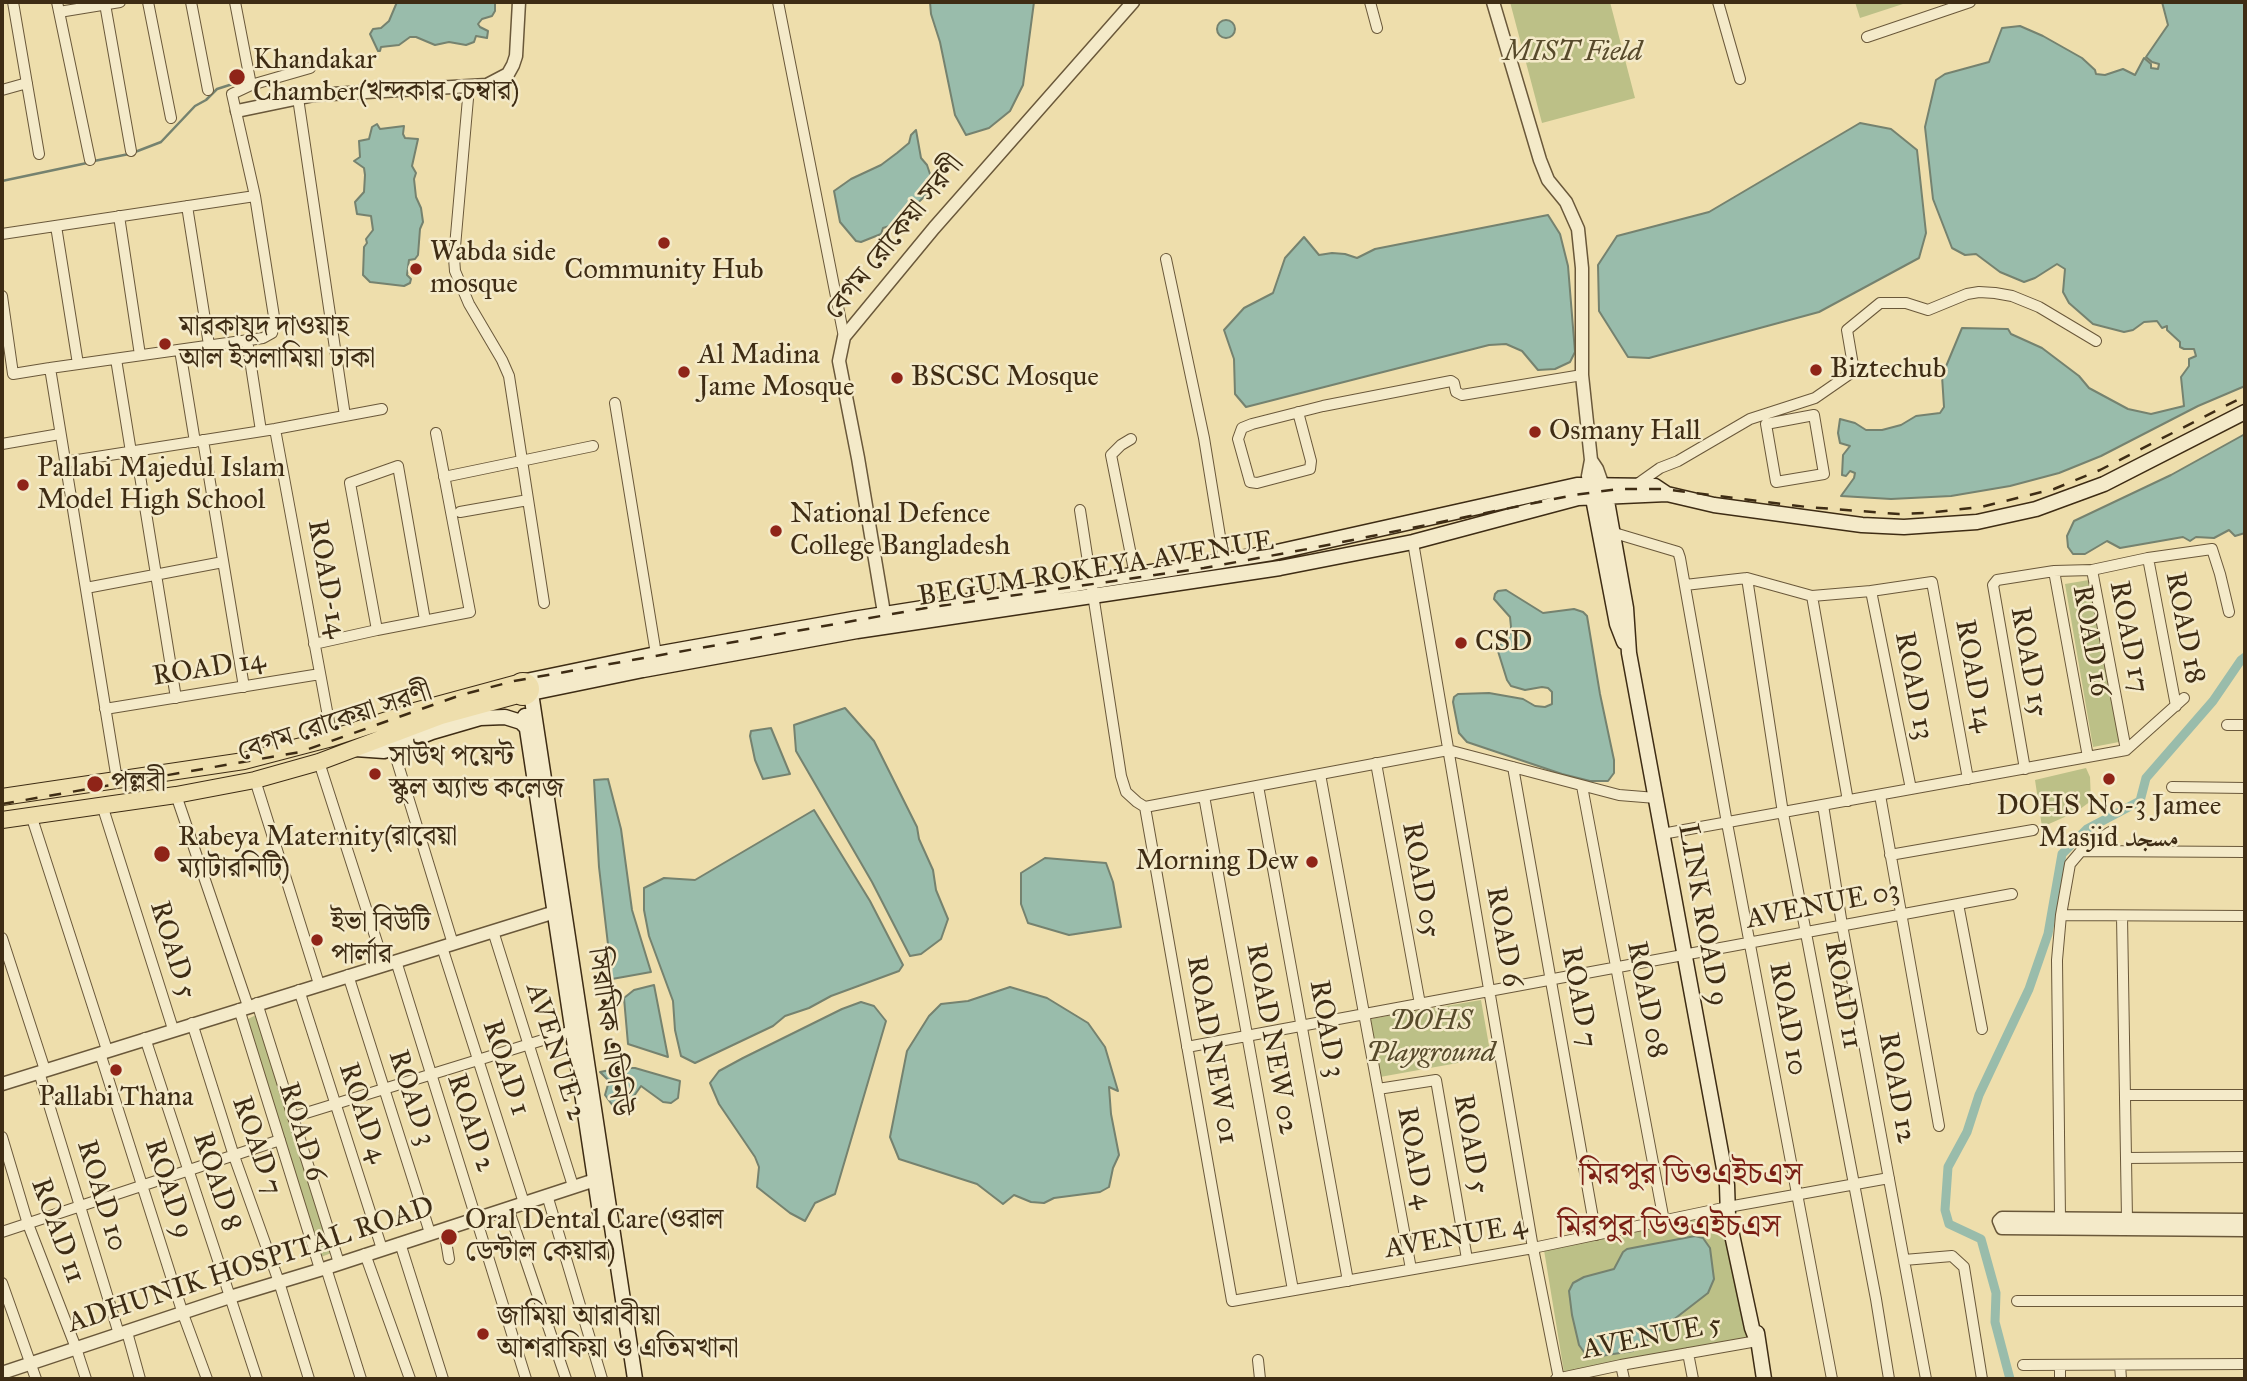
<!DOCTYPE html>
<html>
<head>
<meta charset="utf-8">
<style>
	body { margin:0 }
	#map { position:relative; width:2247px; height:1381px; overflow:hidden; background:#eedeac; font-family:"IM FELL Great Primer",serif }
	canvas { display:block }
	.frame { position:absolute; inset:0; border:4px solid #3e2c14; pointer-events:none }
</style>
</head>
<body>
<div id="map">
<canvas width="2247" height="1381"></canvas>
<div class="frame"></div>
</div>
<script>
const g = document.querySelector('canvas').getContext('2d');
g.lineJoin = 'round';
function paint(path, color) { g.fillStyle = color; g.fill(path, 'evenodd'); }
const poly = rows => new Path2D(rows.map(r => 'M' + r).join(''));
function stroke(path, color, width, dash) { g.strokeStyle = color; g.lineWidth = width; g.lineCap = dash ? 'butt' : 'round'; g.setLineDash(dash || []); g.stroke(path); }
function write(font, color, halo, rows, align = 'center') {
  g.font = font + ' "IM FELL Great Primer",Amiri,"Noto Serif Bengali",serif'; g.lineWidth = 5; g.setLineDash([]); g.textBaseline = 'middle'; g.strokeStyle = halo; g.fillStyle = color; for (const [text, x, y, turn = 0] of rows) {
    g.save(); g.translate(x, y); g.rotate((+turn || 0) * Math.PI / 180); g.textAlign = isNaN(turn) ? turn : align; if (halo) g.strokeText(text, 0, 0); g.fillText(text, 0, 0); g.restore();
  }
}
const green = poly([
	[1510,2,1610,2,1635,98,1542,123],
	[1855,2,1909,2,1860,18],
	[2089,580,2119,742,2093,747,2065,584],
	[2086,768,2090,777,2091,801,2076,812,2042,827,2035,780],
	[1481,1000,1491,1057,1380,1077,1370,1019],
	[256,1015,334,1252,321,1257,246,1020],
	[1725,1211,1752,1337,1564,1372,1544,1250]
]);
const water = poly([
	[397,2,495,2,495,11,492,16,482,19,478,24,480,27,488,31,487,38,476,36,474,42,466,45,449,42,435,45,416,37,410,37,399,45,381,47,380,51,378,51,370,34,373,29,381,28,389,21,397,2],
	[930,2,1034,2,1023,85,1010,111,989,128,966,135,955,115,940,42,931,14,930,2],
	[2162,2,2245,2,2245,386,2198,406,2101,456,2059,473,2010,486,1951,496,1891,499,1841,496,1854,478,1855,473,1850,471,1846,476,1842,475,1843,455,1850,446,1840,443,1838,433,1840,419,1855,423,1866,430,1882,430,1901,425,1916,416,1940,413,1944,407,1942,376,1962,328,2008,329,2011,334,2042,348,2079,376,2089,388,2128,409,2151,414,2184,406,2181,377,2189,366,2189,359,2196,356,2194,349,2184,349,2180,347,2180,342,2167,330,2167,326,2162,328,2157,321,2144,322,2133,330,2124,332,2093,324,2069,303,2063,292,2065,269,2057,264,2035,278,2024,282,2000,272,1976,254,1965,255,1952,248,1933,199,1925,127,1936,80,1945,74,1989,62,2002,28,2020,26,2043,36,2082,58,2095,70,2096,74,2105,75,2123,69,2135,75,2144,58,2151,64,2151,68,2158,69,2159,64,2152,62,2146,57,2168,25,2162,2],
	'1217 29a9 9 0 1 1 18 0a9 9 0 1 1-18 0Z',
	[1860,123,1891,129,1917,150,1926,233,1919,258,1819,312,1649,358,1628,357,1599,311,1598,265,1617,236,1709,212,1860,123],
	[377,124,380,129,404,126,403,134,405,138,418,139,412,166,416,173,414,179,416,197,421,208,423,222,420,229,418,255,415,259,409,260,407,275,411,279,410,283,404,286,370,282,363,275,364,247,367,243,366,239,373,230,371,216,357,214,355,202,364,192,365,175,364,168,354,161,360,157,359,141,369,139,372,127,377,124],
	[916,130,921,158,927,165,930,174,931,183,927,194,896,224,883,228,881,234,861,242,856,241,840,222,834,191,851,179,881,165,897,153,909,143,911,135,916,130],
	[1548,215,1560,234,1568,266,1575,352,1570,362,1555,369,1538,370,1522,351,1506,344,1489,345,1246,407,1235,394,1234,359,1224,330,1244,308,1273,293,1285,258,1304,237,1319,255,1332,253,1345,254,1357,258,1375,249,1548,215],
	[2245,434,2245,533,2235,536,2229,530,2214,538,2196,537,2190,541,2183,537,2120,548,2107,541,2085,554,2073,554,2068,547,2067,536,2074,521,2171,475,2245,434],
	[1506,590,1543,613,1574,609,1583,612,1587,616,1600,694,1614,760,1614,773,1608,781,1590,781,1562,774,1467,742,1459,733,1453,702,1454,697,1458,694,1489,693,1523,699,1535,706,1545,707,1552,704,1552,692,1548,688,1542,687,1525,690,1511,686,1507,680,1497,648,1510,634,1511,627,1510,617,1494,599,1495,594,1498,591,1506,590],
	[845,708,874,741,917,827,919,839,933,870,936,890,948,919,941,939,921,954,910,956,872,882,796,751,794,725,845,708],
	[771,728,790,774,763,779,755,760,750,736,751,731,771,728],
	[608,779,621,829,632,910,651,972,612,979,599,867,594,780,608,779],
	[814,810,870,901,903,965,899,971,831,996,809,1008,785,1016,773,1026,695,1063,681,1056,675,1030,673,1001,649,936,644,910,644,888,664,878,695,880,814,810],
	[1045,858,1106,863,1113,882,1121,927,1069,935,1028,923,1021,904,1021,873,1045,858],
	[654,985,668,1057,628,1044,624,998,634,990,654,985],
	[1010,987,1047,998,1088,1023,1105,1047,1118,1091,1109,1087,1111,1114,1119,1155,1113,1168,1109,1187,1100,1192,1054,1198,1044,1203,1031,1202,1014,1195,1003,1204,977,1184,899,1159,890,1137,907,1051,929,1016,941,1004,968,1001,1010,987],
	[861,1002,874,1006,886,1021,835,1194,815,1203,805,1221,790,1213,757,1187,759,1167,755,1157,719,1104,710,1083,719,1071,743,1058,842,1009,861,1002],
	[620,1068,635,1068,680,1081,678,1098,671,1103,663,1102,641,1086,627,1106,616,1110,605,1095,609,1081,600,1072,620,1068],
	[1695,1236,1703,1238,1710,1248,1714,1279,1708,1293,1633,1351,1594,1357,1586,1355,1579,1345,1572,1315,1569,1291,1573,1283,1584,1277,1614,1269,1623,1252,1627,1249,1695,1236]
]);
const stream = poly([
	[135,152,161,142,195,106,206,100,217,89,239,82],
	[94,161,129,154],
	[2,181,87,163]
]);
const canal = poly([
	[2010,1379,1995,1322,1996,1293,1981,1239,1949,1224,1945,1210,1948,1167,1967,1132,1979,1095,2029,989,2048,934,2062,854,2087,829,2140,801,2146,778,2213,701,2241,660,2245,657]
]);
const minor = poly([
	[13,2,39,154],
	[57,2,90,160],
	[148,2,171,118],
	[191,2,208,90],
	[778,2,844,337],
	[1370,2,1377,28],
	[1718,2,1740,79],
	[105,4,131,151],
	[59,12,120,2],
	[1867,37,1970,2],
	[251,85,310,68],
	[469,87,454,258,455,271,469,304,502,360,509,376,544,603],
	[2,90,27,83],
	[298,98,345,416],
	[187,206,209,345],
	[119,216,140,355],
	[56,226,78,364],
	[2,234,255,196],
	[1166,259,1204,438,1224,561],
	[2,296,13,374,50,368],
	[247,340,261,431],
	[180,350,195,442],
	[116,359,131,452],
	[615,403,656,654],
	[1298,412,1311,461,1310,469,1257,483,1250,482,1238,439,1242,428,1252,424,1323,406,1451,381,1454,383,1456,392,1462,395,1582,375],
	[1814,415,1824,474,1776,482,1766,424,1814,415],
	[275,429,332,738],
	[1131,439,1121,445,1111,455,1135,575],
	[203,440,244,687],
	[2,444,60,434],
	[136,451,176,698],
	[65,462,275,429,382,409],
	[444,477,593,446],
	[1636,485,1660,468,1678,461,1750,419,1815,398,1854,371,1847,330,1880,303,1906,303,1928,310,1967,294,1979,292,1995,293,2012,296,2039,307,2096,341],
	[1080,510,1121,776,1126,792,1137,802,1145,807,1448,750,1619,795,1656,798],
	[460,512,528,500],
	[1611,532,1678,552,1680,558,1727,823,1832,1379],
	[1413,542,1533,1248,1559,1379],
	[2148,558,2176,706],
	[1747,578,1783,813,1876,1299,1889,1379],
	[1685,585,1747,578,1812,596,1871,591,1932,582,1968,779],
	[86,588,223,562],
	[1871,591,1911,789],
	[1812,596,1848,801],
	[377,630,350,483,398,466,425,620],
	[314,644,377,630,470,612,436,433],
	[105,709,320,674],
	[2227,725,2245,725],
	[393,748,453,944],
	[2126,750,2092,570,2148,558,2212,549,2220,574,2229,612],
	[2126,750,2184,698],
	[2088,757,2054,571,2092,570],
	[319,762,384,964],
	[1376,763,1420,1004],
	[1513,767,1596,1235],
	[2025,769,1993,585,1997,580,2054,571],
	[1320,774,1411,1269],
	[117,780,50,368,263,338,272,333,275,323,255,196,232,94,251,85,235,2],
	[255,780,319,984],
	[1258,786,1348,1281],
	[1582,786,1664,1221],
	[2172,787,2245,788],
	[176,795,248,1006],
	[1880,795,1939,1126],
	[1204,796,1293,1290],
	[102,805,173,1029],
	[1823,805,1842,925,1926,1379],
	[1145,807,1232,1301,1533,1248,1728,1207,1889,1178],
	[31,815,107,1050],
	[1662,834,2126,750],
	[2081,851,2245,852],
	[1890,855,2033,830],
	[1958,904,1982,1029],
	[2061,915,2245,916],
	[2122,916,2127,1219],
	[493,931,573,1186],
	[2,938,45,1070],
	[442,947,524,1203],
	[396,961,526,1379],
	[348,975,430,1233],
	[299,990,382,1249],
	[257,1003,339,1263],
	[239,1009,320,1269],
	[192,1023,234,1156,279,1282,309,1379],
	[145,1038,257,1379],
	[1187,1047,2012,894],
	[100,1053,183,1314,207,1379],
	[39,1072,119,1334],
	[1378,1089,1436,1080,1467,1259],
	[2125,1095,2245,1095],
	[293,1117,572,1031],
	[2,1137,28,1224,76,1348,86,1379],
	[2126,1158,2245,1157],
	[547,1195,602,1379],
	[508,1208,566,1379],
	[2060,1218,2057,960,2061,915,2070,864,2081,851,2110,832],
	[444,1229,449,1259],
	[2,1232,280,1140],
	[400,1243,443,1379],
	[365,1254,410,1379],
	[1904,1260,1952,1256,1964,1267,1982,1379],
	[326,1268,361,1379],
	[2,1283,36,1379],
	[2017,1301,2245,1301],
	[127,1332,140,1379],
	[1688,1353,1693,1379],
	[1258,1360,1260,1379],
	[1621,1365,1624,1379],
	[2023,1365,2245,1364],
	[2120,1365,2121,1379],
	[1556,1379,1621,1365,1757,1341],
	[2060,1379,2060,1365]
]);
const tertiary = poly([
	[1493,2,1540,160,1548,180,1566,202,1578,229,1582,268,1582,375,1591,460,1588,476,1591,485],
	[237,111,314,95,487,85,508,74,513,65,516,56,519,2],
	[1591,460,1597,469,1603,486],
	[884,613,858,458,839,361,844,337,934,228,1133,2],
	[2,1084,555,912],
	[2245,1220,2002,1218,1999,1221,2002,1228,2245,1230],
	[2,1373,230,1297,326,1268,595,1180]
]);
const secondary = poly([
	[1591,488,1617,624,1624,642],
	[1605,490,1626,608,1629,653,1727,1185,1728,1216,1752,1328,1757,1341],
	[526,681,656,654,853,619,1272,553,1577,485,1655,486,1667,494,1714,505,1862,525,1904,527,1977,522,2036,509,2104,484,2245,412],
	[525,716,601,1219],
	[355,749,384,751,432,732,480,718,505,717,521,722,527,728],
	[1757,1333,1764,1379],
	[635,1379,531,693,643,670,857,631,1280,568,1413,542,1578,498,1667,494]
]);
const primary = poly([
	'515 689a8 8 0 1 1 16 0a8 8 0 1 1-16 0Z',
	[2,797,244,761,332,738,411,712,518,683],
	[2,820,176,795,255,780,319,762,441,716,518,695]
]);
const rail = poly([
	[2,804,300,752,461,695,514,681,926,608,1204,568,1313,548,1574,495,1618,489,1662,489,1807,507,1899,514,1926,513,1981,507,2054,489,2100,470,2245,396]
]);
const markers = [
	[237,77,9,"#8f2418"],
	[664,243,7,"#8f2418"],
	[416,269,7,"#8f2418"],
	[165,344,7,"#8f2418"],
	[1816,370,7,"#8f2418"],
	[684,372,7,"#8f2418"],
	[897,378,7,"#8f2418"],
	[1535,432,7,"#8f2418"],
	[23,485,7,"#8f2418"],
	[776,531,7,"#8f2418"],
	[1461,643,7,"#8f2418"],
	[375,774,7,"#8f2418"],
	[2109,779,7,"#8f2418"],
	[95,784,9,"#8f2418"],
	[162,854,9,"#8f2418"],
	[1312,862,7,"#8f2418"],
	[317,940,7,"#8f2418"],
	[116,1070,7,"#8f2418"],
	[449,1237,9,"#8f2418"],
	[483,1334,7,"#8f2418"]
];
const parkNames = [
	["MIST Field",1573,53],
	["DOHS",1431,1022],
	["Playground",1431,1054]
];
const poiNames = [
	["Khandakar",253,61],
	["Chamber(খন্দকার চেম্বার)",253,93],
	["Wabda side",430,253],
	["mosque",430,285],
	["Community Hub",664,271,"center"],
	["মারকাযুদ দাওয়াহ",179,328],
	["আল ইসলামিয়া ঢাকা",179,360],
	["Al Madina",698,356],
	["Jame Mosque",698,388],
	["Biztechub",1830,370],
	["BSCSC Mosque",911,378],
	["Osmany Hall",1549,432],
	["Pallabi Majedul Islam",37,469],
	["Model High School",37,501],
	["National Defence",790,515],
	["College Bangladesh",790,547],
	["CSD",1475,643],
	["সাউথ পয়েন্ট",389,758],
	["স্কুল অ্যান্ড কলেজ",389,790],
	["পল্লবী",111,784],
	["DOHS No-3 Jamee",2109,807,"center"],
	["Masjid مسجد",2109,839,"center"],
	["Rabeya Maternity(রাবেয়া",178,838],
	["ম্যাটারনিটি)",178,870],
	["Morning Dew",1298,862,"right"],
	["ইভা বিউটি",331,924],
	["পার্লার",331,956],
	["Pallabi Thana",116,1098,"center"],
	["Oral Dental Care(ওরাল",465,1221],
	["ডেন্টাল কেয়ার)",465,1253],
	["জামিয়া আরাবীয়া",497,1318],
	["আশরাফিয়া ও এতিমখানা",497,1350]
];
const streetNames = [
	["বেগম রোকেয়া সরণী",895,238,-51],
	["BEGUM ROKEYA AVENUE",1096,570,-9],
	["ROAD-14",326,579,80],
	["ROAD 18",2184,628,79],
	["ROAD 17",2128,637,79],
	["ROAD 16",2090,641,80],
	["ROAD 15",2028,662,80],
	["ROAD 14",209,669,-9],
	["ROAD 14",1973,676,80],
	["ROAD 13",1913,686,79],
	["বেগম রোকেয়া সরণী",335,723,-18],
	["ROAD 05",1420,880,80],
	["AVENUE 03",1823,906,-11],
	["LINK ROAD 9",1702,915,80],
	["ROAD 6",1503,937,80],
	["ROAD 5",172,950,73],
	["ROAD 11",1842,995,80],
	["ROAD 7",1578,997,80],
	["ROAD 08",1646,1000,79],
	["ROAD 10",1787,1019,80],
	["ROAD 3",1326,1029,80],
	["সিরামিক এভিনিউ",608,1032,82],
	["ROAD NEW 02",1271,1039,80],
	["ROAD NEW 01",1211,1050,80],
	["AVENUE 2",555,1052,72],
	["ROAD 1",505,1068,72],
	["ROAD 12",1896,1088,80],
	["ROAD 3",411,1098,72],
	["ROAD 4",362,1113,72],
	["ROAD 2",470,1123,72],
	["ROAD 6",301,1132,73],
	["ROAD 5",1470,1144,80],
	["ROAD 7",256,1146,71],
	["ROAD 4",1414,1158,80],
	["ROAD 8",216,1182,72],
	["ROAD 9",168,1189,72],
	["ROAD 10",101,1196,73],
	["ROAD 11",57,1231,70],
	["AVENUE 4",1456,1238,-10],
	["ADHUNIK HOSPITAL ROAD",251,1266,-18],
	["AVENUE 5",1652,1338,-11]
];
const quarterNames = [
	["মিরপুর ডিওএইচএস",1691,1176],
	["মিরপুর ডিওএইচএস",1669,1228]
];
paint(green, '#bcc087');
paint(water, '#99bcab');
stroke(water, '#75826f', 2);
stroke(stream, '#75826f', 2.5);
stroke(canal, '#99bcab', 9);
stroke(minor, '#6a583a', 12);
stroke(tertiary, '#6a583a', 15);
stroke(secondary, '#3e2c14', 17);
stroke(primary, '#3e2c14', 18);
stroke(minor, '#f4eac9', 10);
stroke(tertiary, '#f4eac9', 12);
stroke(secondary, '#f4eac9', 14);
stroke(primary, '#eedeac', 16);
stroke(rail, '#3e2c14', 2.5, [12, 12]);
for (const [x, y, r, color] of markers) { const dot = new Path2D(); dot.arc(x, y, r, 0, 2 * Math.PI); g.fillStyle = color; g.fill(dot); stroke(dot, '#f4eac9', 2.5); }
write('italic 28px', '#574a2b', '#f4eac9', parkNames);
write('28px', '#3e2c14', '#f4eac9', poiNames, 'left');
write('28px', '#3e2c14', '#f4eac9', streetNames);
write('32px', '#7a1f14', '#f4eac9', quarterNames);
</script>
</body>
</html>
